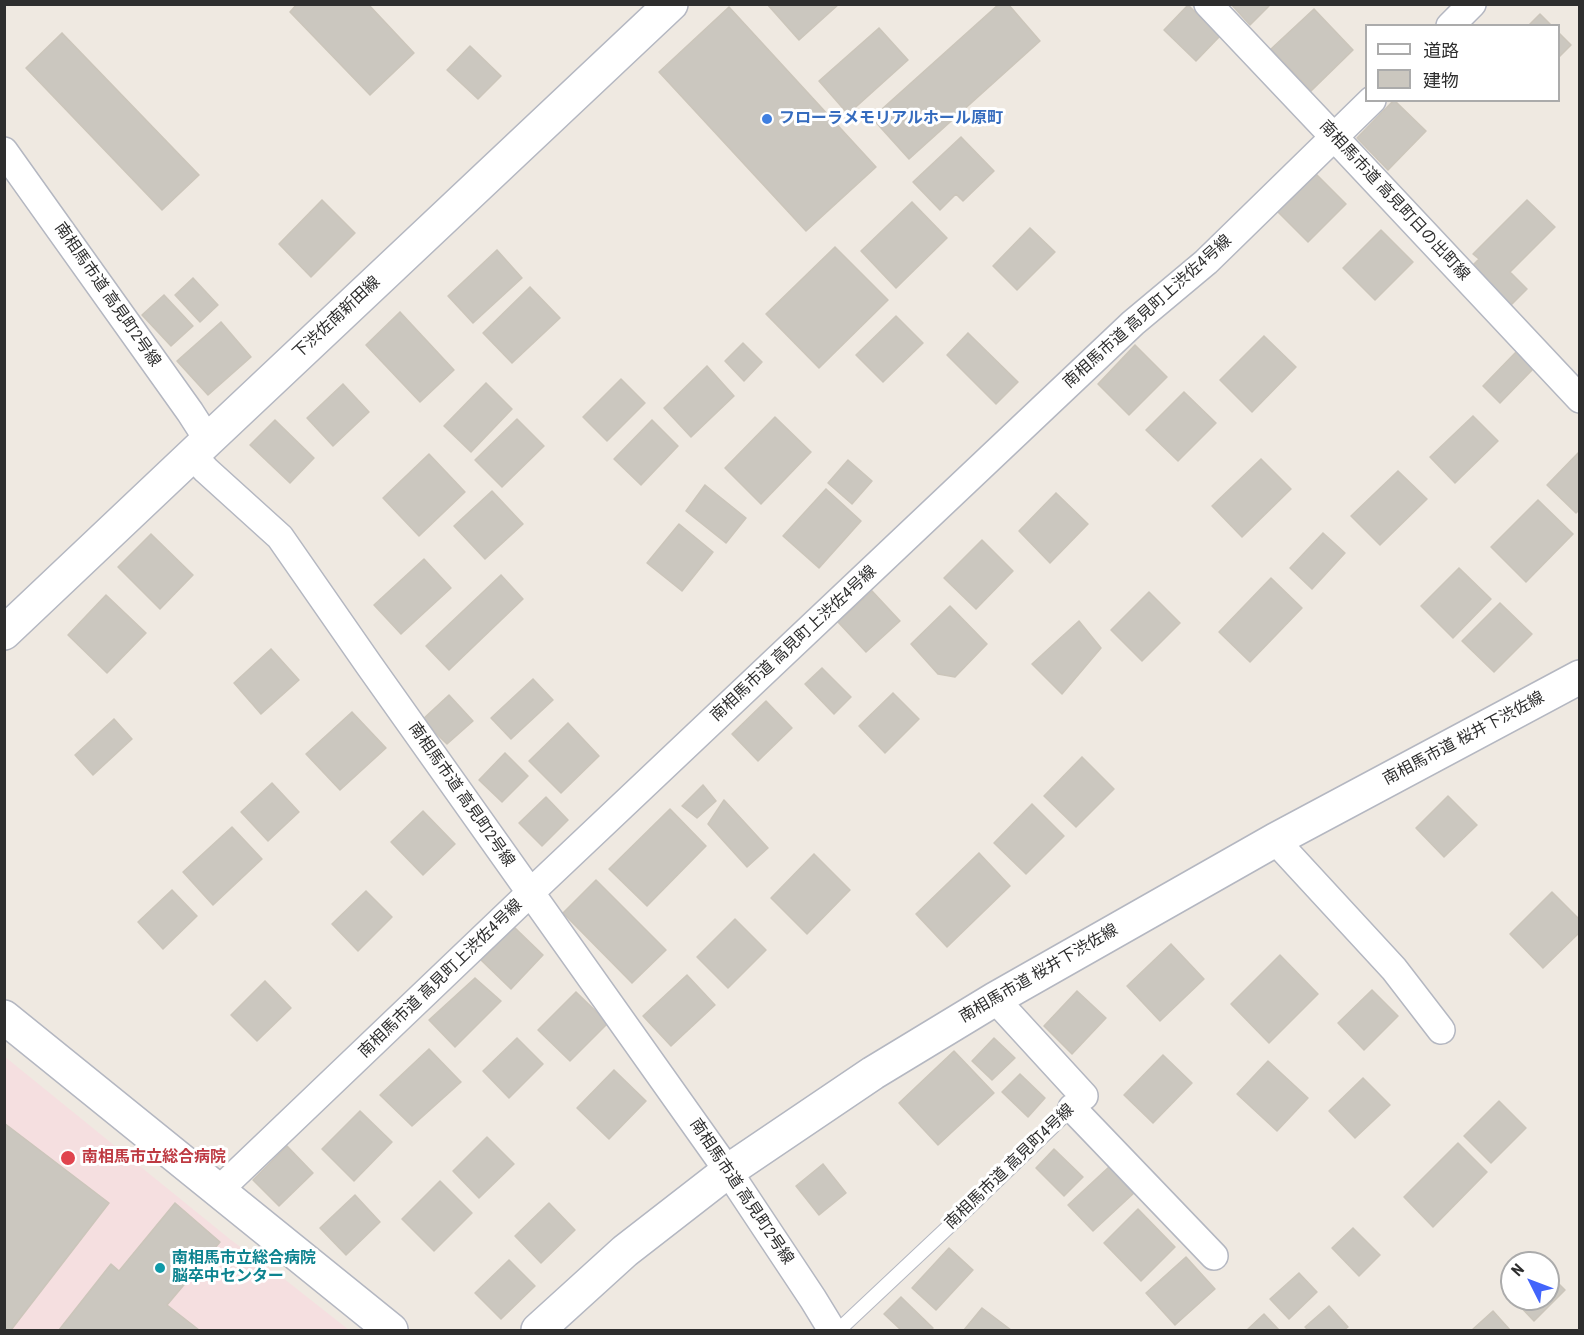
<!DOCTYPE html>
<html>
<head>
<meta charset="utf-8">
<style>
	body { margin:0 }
	#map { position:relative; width:1584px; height:1335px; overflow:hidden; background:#efe9e1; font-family:"Roboto Condensed","Noto Sans JP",sans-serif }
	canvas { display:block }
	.frame { position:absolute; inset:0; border:6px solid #2e2e2e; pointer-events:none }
	.legend { position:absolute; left:1365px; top:24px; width:195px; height:78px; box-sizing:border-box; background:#fff; border:2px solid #ababab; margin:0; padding:8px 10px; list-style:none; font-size:18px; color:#2e2e2e }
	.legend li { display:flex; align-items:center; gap:12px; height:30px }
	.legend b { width:30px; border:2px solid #ababab }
	.north { position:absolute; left:1500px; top:1251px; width:60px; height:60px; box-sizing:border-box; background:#fff; border:2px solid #ababab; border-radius:50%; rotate:312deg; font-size:16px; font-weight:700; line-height:24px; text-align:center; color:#2e2e2e }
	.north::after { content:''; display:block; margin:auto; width:21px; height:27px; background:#4264fb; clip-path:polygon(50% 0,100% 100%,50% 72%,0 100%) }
</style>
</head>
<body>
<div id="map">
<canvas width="1584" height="1335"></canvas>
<div class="frame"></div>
<ul class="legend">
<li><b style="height:8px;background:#fff"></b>道路</li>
<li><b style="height:16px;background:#cbc7bf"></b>建物</li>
</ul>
<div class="north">N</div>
</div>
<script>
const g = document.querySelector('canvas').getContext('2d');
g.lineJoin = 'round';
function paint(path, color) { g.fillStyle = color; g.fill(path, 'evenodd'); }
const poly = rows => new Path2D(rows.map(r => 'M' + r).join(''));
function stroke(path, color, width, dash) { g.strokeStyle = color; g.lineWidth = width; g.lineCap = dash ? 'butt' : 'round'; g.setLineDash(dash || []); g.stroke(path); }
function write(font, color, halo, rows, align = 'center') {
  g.font = font + ' "Roboto Condensed","Noto Sans JP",sans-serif'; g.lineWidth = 6; g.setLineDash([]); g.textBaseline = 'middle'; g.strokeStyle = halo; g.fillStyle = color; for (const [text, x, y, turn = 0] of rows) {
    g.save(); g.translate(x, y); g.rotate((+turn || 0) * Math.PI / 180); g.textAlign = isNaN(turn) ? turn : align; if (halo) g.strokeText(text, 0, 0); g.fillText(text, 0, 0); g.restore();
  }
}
const medical = poly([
	[4,1056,231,1240,283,1278,349,1330,5,1330]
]);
const building = poly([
	[297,4,368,4,414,53,370,95,290,12,297,4],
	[767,4,839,4,799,40,767,4],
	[999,4,1008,4,1040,41,909,159,872,118,999,4],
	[1231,4,1271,4,1250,25,1231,4],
	[1188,5,1220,36,1196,61,1164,30,1188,5],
	[729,7,876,167,806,231,659,72,729,7],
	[1314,9,1353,50,1311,91,1271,49,1314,9],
	[1540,14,1552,26,1528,26,1540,14],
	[879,28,908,60,848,114,819,81,879,28],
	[1558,32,1571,45,1558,58,1558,32],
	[62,33,199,175,162,210,26,68,62,33],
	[470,46,501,76,478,99,447,70,470,46],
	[1394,100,1426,131,1388,170,1357,138,1394,100],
	[961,137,994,171,963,201,956,194,940,210,913,182,961,137],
	[1315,173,1346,204,1308,242,1277,211,1315,173],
	[322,200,355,233,311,277,279,244,322,200],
	[1527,200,1555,227,1510,272,1527,289,1511,305,1472,266,1479,259,1473,254,1527,200],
	[912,202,947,238,896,288,861,251,912,202],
	[1030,228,1055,252,1017,290,993,266,1030,228],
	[1381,230,1413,262,1375,300,1343,268,1381,230],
	[835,247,888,300,819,368,766,314,835,247],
	[497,250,522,278,473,323,448,296,497,250],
	[193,278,218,305,200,322,175,295,193,278],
	[530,287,560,318,512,363,483,333,530,287],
	[164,295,193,326,171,346,142,315,164,295],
	[400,312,454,370,420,402,366,345,400,312],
	[896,316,923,343,883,382,856,355,896,316],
	[221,322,251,357,208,395,177,361,221,322],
	[968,333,1018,382,996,404,947,355,968,333],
	[1264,336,1296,367,1252,412,1220,380,1264,336],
	[743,343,762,362,744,381,725,361,743,343],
	[1135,345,1167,377,1129,415,1098,384,1135,345],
	[1517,351,1534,368,1500,403,1483,386,1517,351],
	[707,366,734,396,691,437,664,408,707,366],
	[621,379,645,403,607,441,583,417,621,379],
	[486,383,512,409,471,452,444,426,486,383],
	[343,384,369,412,333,446,307,418,343,384],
	[1184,392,1216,423,1178,461,1146,430,1184,392],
	[1473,416,1498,441,1455,483,1430,457,1473,416],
	[775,417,811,452,761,504,725,468,775,417],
	[517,419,544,446,502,487,475,460,517,419],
	[275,420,314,458,290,483,250,445,275,420],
	[652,420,678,446,641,485,614,459,652,420],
	[1580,451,1580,509,1576,513,1547,485,1580,451],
	[429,454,465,492,419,536,383,498,429,454],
	[1261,459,1291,489,1242,537,1212,506,1261,459],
	[848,460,872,481,852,504,828,483,848,460],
	[1398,471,1427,499,1380,545,1351,516,1398,471],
	[705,485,746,518,726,543,686,511,705,485],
	[826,489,861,521,819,568,783,536,826,489],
	[492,491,523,524,485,559,454,526,492,491],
	[1056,493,1088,524,1050,563,1019,531,1056,493],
	[1538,500,1573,534,1526,582,1491,547,1538,500],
	[679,524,713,552,682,591,647,563,679,524],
	[1323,533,1345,553,1312,589,1290,568,1323,533],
	[151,534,193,575,160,609,118,567,151,534],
	[982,540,1013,571,976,609,944,578,982,540],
	[424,559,451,588,401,634,374,605,424,559],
	[1459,568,1491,599,1453,638,1421,606,1459,568],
	[501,575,523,599,449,670,426,646,501,575],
	[1271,578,1302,608,1250,662,1219,632,1271,578],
	[872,591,900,621,866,652,838,622,872,591],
	[1149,592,1180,623,1142,661,1111,630,1149,592],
	[106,595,146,633,107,673,68,635,106,595],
	[1500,603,1532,634,1494,672,1462,641,1500,603],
	[950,606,987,644,955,677,938,674,911,644,950,606],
	[1079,621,1101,648,1062,694,1032,664,1079,621],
	[271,649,299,680,261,714,234,683,271,649],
	[822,668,851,697,834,714,805,684,822,668],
	[533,679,553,700,511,739,491,718,533,679],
	[893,693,919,719,885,753,859,726,893,693],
	[449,695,473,721,447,744,422,720,449,695],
	[766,701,792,728,758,761,732,734,766,701],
	[352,712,386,748,340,790,306,754,352,712],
	[114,719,132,739,93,775,75,755,114,719],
	[568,723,599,756,561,793,529,761,568,723],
	[505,753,528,776,502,802,479,780,505,753],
	[1082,757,1114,789,1076,827,1044,796,1082,757],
	[272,783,299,812,268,841,241,812,272,783],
	[703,785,716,801,697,818,682,806,703,785],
	[1448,796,1477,825,1444,857,1416,828,1448,796],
	[546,797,568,820,542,846,519,823,546,797],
	[724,800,768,848,747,867,708,824,724,800],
	[1032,804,1064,836,1026,874,994,843,1032,804],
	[670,809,706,846,647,906,609,869,670,809],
	[423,811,455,844,423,875,391,842,423,811],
	[232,827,262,859,213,905,183,872,232,827],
	[979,853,1010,886,947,947,916,914,979,853],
	[814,854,850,890,807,934,771,898,814,854],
	[596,880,666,950,632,983,563,913,596,880],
	[172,890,197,916,163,949,138,922,172,890],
	[366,891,392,917,358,951,332,924,366,891],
	[1552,892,1580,920,1580,932,1543,968,1510,934,1552,892],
	[735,919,766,950,728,988,697,957,735,919],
	[514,927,543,955,511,989,481,960,514,927],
	[1171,944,1204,979,1160,1021,1127,986,1171,944],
	[1280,955,1318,994,1269,1043,1231,1004,1280,955],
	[687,975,715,1005,671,1046,643,1016,687,975],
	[475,978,501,1001,455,1047,429,1020,475,978],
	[265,981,291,1008,257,1041,231,1015,265,981],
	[1372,990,1398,1016,1364,1050,1338,1023,1372,990],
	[1077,991,1106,1018,1072,1054,1044,1026,1077,991],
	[576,992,608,1023,570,1061,538,1030,576,992],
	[517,1038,543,1064,509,1098,483,1071,517,1038],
	[994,1038,1015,1058,992,1080,972,1061,994,1038],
	[429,1049,461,1082,412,1126,380,1095,429,1049],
	[954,1051,994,1093,938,1145,899,1103,954,1051],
	[1163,1055,1192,1083,1153,1123,1124,1095,1163,1055],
	[1268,1061,1308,1098,1277,1131,1237,1094,1268,1061],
	[614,1070,646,1101,609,1139,577,1108,614,1070],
	[1020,1074,1045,1098,1028,1117,1002,1092,1020,1074],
	[1363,1078,1390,1105,1355,1138,1329,1111,1363,1078],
	[1499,1101,1526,1128,1491,1163,1464,1136,1499,1101],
	[360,1111,392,1142,354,1181,322,1149,360,1111],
	[4,1123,109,1203,11,1330,4,1330,4,1123],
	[487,1137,514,1164,479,1198,453,1171,487,1137],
	[1458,1143,1487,1172,1433,1227,1404,1197,1458,1143],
	[287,1146,313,1173,279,1206,253,1180,287,1146],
	[1054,1149,1083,1177,1064,1196,1036,1168,1054,1149],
	[823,1164,846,1193,819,1215,796,1186,823,1164],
	[1110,1166,1135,1192,1093,1231,1068,1205,1110,1166],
	[440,1181,472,1213,434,1251,402,1219,440,1181],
	[355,1195,380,1222,346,1255,320,1228,355,1195],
	[175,1203,220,1242,167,1305,199,1330,59,1330,111,1264,119,1271,175,1203],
	[549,1203,575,1230,541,1263,515,1236,549,1203],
	[1138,1209,1175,1247,1141,1281,1104,1243,1138,1209],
	[1353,1228,1380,1255,1359,1276,1332,1248,1353,1228],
	[949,1248,973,1270,936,1310,912,1288,949,1248],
	[1186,1257,1215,1289,1175,1325,1146,1293,1186,1257],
	[509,1260,535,1286,501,1319,475,1293,509,1260],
	[1299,1273,1317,1292,1289,1319,1270,1299,1299,1273],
	[1548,1273,1565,1290,1534,1321,1513,1299,1548,1299,1548,1273],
	[901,1297,933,1328,931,1330,901,1330,884,1314,901,1297],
	[1329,1306,1348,1327,1344,1330,1308,1330,1305,1327,1329,1306],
	[982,1308,1011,1330,964,1330,982,1308],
	[1493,1311,1510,1330,1472,1330,1493,1311],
	[1264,1314,1279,1330,1247,1330,1264,1314]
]);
const service = poly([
	[841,1330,844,1325,959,1217,1075,1105]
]);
const minor = poly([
	[1208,4,1334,137,1580,399],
	[1450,26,1472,4],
	[4,151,190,412,208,440],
	[192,455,206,470,280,537,369,665,728,1171,813,1299,832,1330],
	[1275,840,1394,969,1441,1030],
	[995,999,1084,1096],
	[1072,1108,1214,1256],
	[218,1191,530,893,1133,323,1206,262,1372,100]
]);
const tertiary = poly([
	[4,1017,391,1330],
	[538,1330,625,1251,728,1171,873,1073,995,999,1275,840,1580,677]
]);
const secondary = poly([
	[4,633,208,440,671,4]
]);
const markers = [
	[767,119,6,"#3f7fe0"],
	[68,1158,8,"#e0444e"],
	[160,1268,6,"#0f9aa8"]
];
const shopNames = [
	["フローラメモリアルホール原町",779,119]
];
const streetNames = [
	["南相馬市道 高見町日の出町線",1394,201,47],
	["南相馬市道 高見町2号線",107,295,55],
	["南相馬市道 高見町上渋佐4号線",1148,312,-42],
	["下渋佐南新田線",337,318,-43],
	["南相馬市道 高見町上渋佐4号線",794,644,-43],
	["南相馬市道 桜井下渋佐線",1464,739,-28],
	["南相馬市道 高見町2号線",461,795,55],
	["南相馬市道 桜井下渋佐線",1039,974,-30],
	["南相馬市道 高見町上渋佐4号線",441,979,-44],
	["南相馬市道 高見町4号線",1010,1167,-44],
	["南相馬市道 高見町2号線",741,1192,56]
];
const healthNames = [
	["南相馬市立総合病院",82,1158]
];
const cultureNames = [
	["南相馬市立総合病院",172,1259],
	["脳卒中センター",172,1277]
];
paint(medical, '#f5dfe0');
paint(building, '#cbc7bf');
stroke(building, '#cbc5ba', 1.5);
stroke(service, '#b4b7c1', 16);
stroke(minor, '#b4b7c1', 30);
stroke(tertiary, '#b4b7c1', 36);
stroke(secondary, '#b4b7c1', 36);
stroke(service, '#fff', 14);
stroke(minor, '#fff', 27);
stroke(tertiary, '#fff', 33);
stroke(secondary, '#fff', 33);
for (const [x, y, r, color] of markers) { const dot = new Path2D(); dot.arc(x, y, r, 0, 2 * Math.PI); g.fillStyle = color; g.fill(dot); stroke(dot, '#fff', 2); }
write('bold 16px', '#366cbe', '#fff', shopNames, 'left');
write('16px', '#2e2e2e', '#fff', streetNames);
write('bold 16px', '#be3a42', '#fff', healthNames, 'left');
write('bold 16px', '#0d838f', '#fff', cultureNames, 'left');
</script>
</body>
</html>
